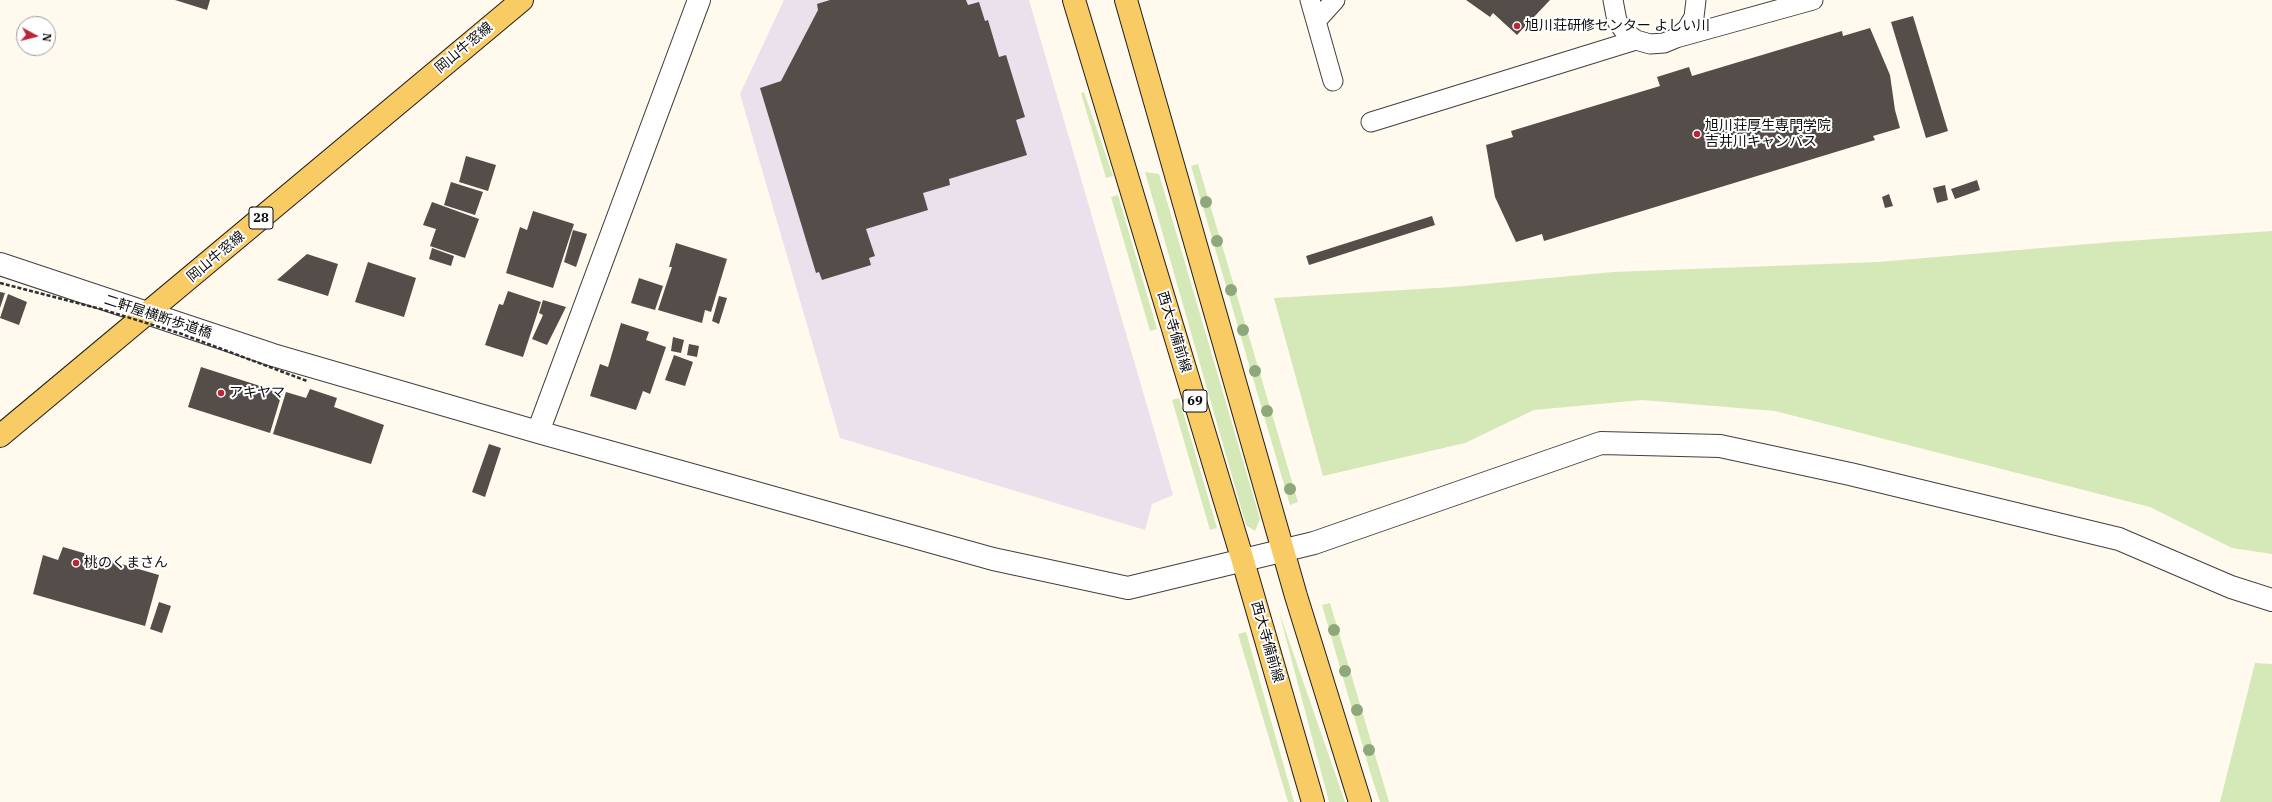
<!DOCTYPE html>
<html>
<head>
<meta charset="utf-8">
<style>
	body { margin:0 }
	#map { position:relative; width:2272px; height:802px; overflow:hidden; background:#fffaed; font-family:"IBM Plex Serif",serif }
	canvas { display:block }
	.north { position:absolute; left:16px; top:16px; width:40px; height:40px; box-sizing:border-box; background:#fff; border:1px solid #9e9e9e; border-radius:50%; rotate:97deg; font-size:11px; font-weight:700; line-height:16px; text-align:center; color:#0d0d0d }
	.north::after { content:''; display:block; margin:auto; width:14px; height:18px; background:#bc2536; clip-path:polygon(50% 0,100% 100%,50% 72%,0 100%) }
</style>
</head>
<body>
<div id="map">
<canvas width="2272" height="802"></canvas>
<div class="north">N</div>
</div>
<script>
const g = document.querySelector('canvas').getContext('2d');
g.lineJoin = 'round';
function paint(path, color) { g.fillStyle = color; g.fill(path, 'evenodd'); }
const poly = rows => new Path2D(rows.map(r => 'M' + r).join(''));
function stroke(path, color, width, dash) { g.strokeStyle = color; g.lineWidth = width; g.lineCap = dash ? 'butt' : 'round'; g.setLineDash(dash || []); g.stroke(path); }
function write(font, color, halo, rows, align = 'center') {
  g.font = font + ' "IBM Plex Serif","Noto Sans JP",serif'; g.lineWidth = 4; g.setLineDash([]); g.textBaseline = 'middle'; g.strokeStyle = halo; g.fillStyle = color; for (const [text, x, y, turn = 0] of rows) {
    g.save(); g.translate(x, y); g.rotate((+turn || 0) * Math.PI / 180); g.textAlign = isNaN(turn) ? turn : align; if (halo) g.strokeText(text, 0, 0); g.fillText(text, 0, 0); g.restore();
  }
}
const industrial = poly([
	[784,0,1029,0,1173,495,1152,504,1145,530,840,438,740,94]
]);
const green = poly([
	[1084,92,1113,176,1106,178,1081,93],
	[1198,164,1298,502,1290,505,1191,166],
	[1145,172,1159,174,1260,519,1255,531,1246,525],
	[1118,195,1157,329,1150,331,1111,197],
	[2272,231,2272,554,2232,548,2150,507,1775,411,1642,400,1534,410,1465,443,1323,476,1274,298,1452,287,1613,272,1878,262,2112,242],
	[1179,398,1217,528,1210,530,1172,400],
	[1330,603,1389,802,1380,802,1371,775,1322,605],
	[1279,612,1345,802,1329,802],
	[1246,632,1294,802,1288,802,1238,634],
	[2255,663,2272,664,2272,802,2220,802]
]);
const building = poly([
	[175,0,210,0,207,10],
	[830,0,966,0,968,5,979,2,985,21,988,20,999,57,1006,55,1025,117,1016,120,1027,155,949,179,950,185,923,193,928,210,866,229,875,256,869,258,871,265,822,280,819,272,816,273,760,88,781,81,818,10,817,4],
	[1466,0,1550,0,1517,35,1493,13,1490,17],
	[1913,16,1948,131,1926,138,1891,22],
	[1870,28,1890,75,1895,110,1900,128,1873,136,1875,140,1544,241,1542,234,1516,242,1495,197,1486,145,1513,137,1511,131,1660,86,1657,77,1689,67,1692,76,1842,31,1843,36],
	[466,156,496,165,488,191,459,182],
	[1977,180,1980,190,1955,199,1951,189],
	[451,182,483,192,475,215,444,205],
	[1945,185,1948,200,1937,203,1933,188],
	[1889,194,1893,206,1885,208,1882,197],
	[432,202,479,219,465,258,430,246,436,229,423,225],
	[533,211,574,224,553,288,506,273,520,227,527,230],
	[1432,216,1435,225,1309,265,1306,256],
	[573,230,587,234,576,267,564,262],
	[676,243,727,259,711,312,705,310,702,323,658,310,672,267,669,267],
	[432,248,454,256,451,266,429,259],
	[307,254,338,264,328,296,277,280],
	[368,262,416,278,404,317,355,302],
	[639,278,663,286,655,310,631,303],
	[508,291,541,302,523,357,485,345,499,304,503,305],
	[0,292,5,293,0,308],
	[8,294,27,302,19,325,0,318],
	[719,296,727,298,719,324,712,321],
	[543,300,566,307,547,345,532,339,543,315,539,313],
	[621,323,649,332,646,340,666,347,650,394,643,391,636,410,590,396,600,364,608,367],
	[673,337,684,340,681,353,671,351],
	[689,344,699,346,697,357,687,355],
	[674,355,693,362,685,386,665,380],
	[201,367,282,393,270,433,188,407],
	[310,389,337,398,334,407,384,425,371,464,273,434,286,392,306,398],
	[489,444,501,448,485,497,472,492],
	[63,547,159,575,145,626,33,594,43,555,58,560],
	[159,602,171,606,162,633,150,629]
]);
const service = poly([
	[1310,0,1333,81],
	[1613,0,1617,21,1625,32,1636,40,1650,44,1664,43,1676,38,1687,29,1694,17,1696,0],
	[1316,21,1335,0],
	[1676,38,1813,0],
	[1371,122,1636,40]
]);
const minor = poly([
	[0,264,273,355,538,432,993,559,1128,588,1314,543,1601,443,1720,446,1850,474,2119,539,2231,587,2272,600],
	[538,432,699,0]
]);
const primary = poly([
	[1074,0,1243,561,1313,802],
	[1126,0,1296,596,1360,802],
	[0,436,522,0]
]);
const pathBridge = poly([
	[0,283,101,309,179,333,307,381]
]);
const trees = [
	[1206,202],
	[1217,241],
	[1231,290],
	[1243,330],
	[1255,371],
	[1267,411],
	[1290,489],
	[1334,630],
	[1345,671],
	[1357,710],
	[1369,750]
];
const markers = [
	[1517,26,4,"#bc2536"],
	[1697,134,4,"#bc2536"],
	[221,393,4,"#bc2536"],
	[76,563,4,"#bc2536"]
];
const shields = [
	[261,218,24],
	[1195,401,24]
];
const shieldNames = [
	["28",261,218],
	["69",1195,401]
];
const poiNames = [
	["旭川荘研修センター よしい川",1525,26],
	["旭川荘厚生専門学院",1705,126],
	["吉井川キャンパス",1705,142],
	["アキヤマ",229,393],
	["桃のくまさん",84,563]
];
const streetNames = [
	["岡山牛窓線",464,48,-40],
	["岡山牛窓線",216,257,-40],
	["二軒屋横断歩道橋",158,317,18],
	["西大寺備前線",1174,332,73],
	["西大寺備前線",1267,642,74]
];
paint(industrial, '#eae1ec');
paint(green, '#d4e9b7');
paint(building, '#554d49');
stroke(service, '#404040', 21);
stroke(minor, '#404040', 24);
stroke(primary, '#1e1e1e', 24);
stroke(service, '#fff', 19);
stroke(minor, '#fff', 22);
stroke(primary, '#f8cb64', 22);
stroke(pathBridge, '#2f2f2f', 2.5, [4, 2]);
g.fillStyle = '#8da87b';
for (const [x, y] of trees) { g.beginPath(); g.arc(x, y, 6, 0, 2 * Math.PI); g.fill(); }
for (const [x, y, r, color] of markers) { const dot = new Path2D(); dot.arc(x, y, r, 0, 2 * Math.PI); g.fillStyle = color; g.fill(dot); stroke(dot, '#fff', 1.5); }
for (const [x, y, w] of shields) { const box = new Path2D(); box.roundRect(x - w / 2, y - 11, w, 22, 3); g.fillStyle = '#fff'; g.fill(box); stroke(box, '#0d0d0d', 1); }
write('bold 13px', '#0d0d0d', null, shieldNames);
write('14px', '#0d0d0d', '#fff', poiNames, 'left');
write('14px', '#0d0d0d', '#fff', streetNames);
</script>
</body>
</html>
